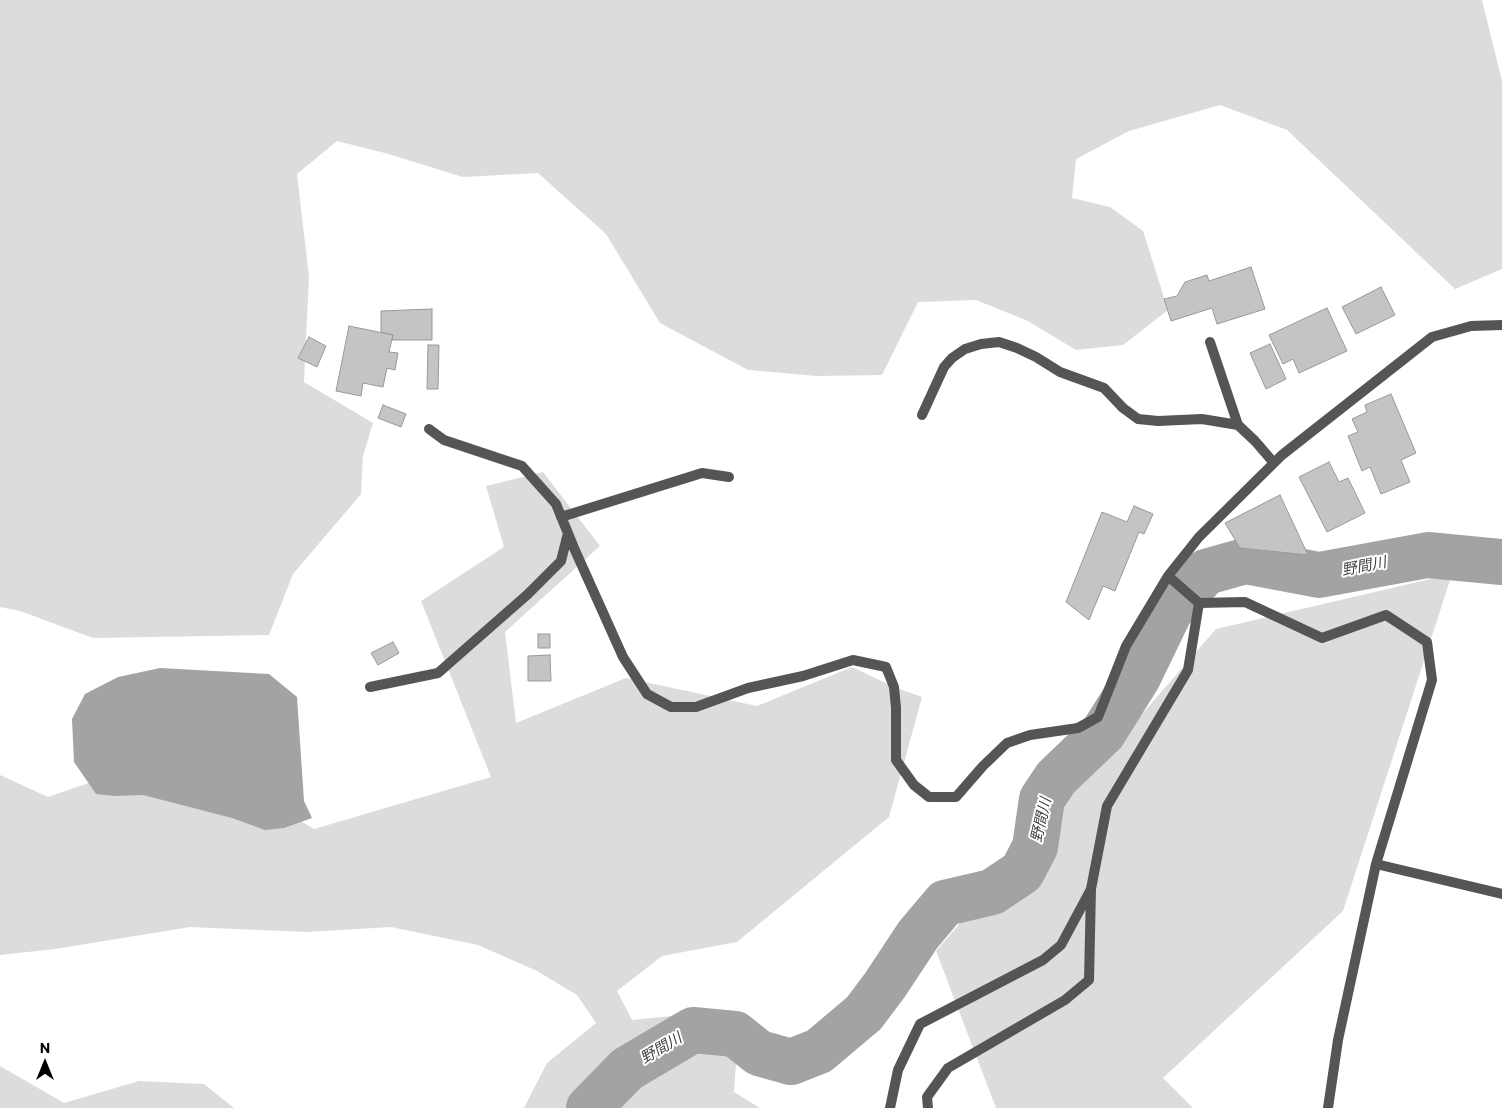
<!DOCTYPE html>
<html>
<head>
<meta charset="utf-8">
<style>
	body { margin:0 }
	#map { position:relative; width:1502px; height:1108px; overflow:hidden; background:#fff; font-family:Commissioner,sans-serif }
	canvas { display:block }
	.north { position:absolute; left:20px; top:1038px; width:50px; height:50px; -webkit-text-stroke:4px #fff; paint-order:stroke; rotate:0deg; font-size:14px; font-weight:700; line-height:20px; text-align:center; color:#000 }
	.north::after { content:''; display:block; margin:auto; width:18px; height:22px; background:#000; clip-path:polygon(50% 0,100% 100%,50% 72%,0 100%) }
</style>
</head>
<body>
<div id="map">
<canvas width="1502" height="1108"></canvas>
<div class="north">N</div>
</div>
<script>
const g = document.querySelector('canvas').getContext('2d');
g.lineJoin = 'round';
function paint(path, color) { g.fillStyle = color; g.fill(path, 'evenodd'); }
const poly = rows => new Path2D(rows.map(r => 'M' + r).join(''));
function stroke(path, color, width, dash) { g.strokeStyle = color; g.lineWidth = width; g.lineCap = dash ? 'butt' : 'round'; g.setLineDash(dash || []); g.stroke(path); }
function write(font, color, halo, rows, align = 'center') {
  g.font = font + ' Commissioner,"Noto Sans JP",sans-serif'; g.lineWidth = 4; g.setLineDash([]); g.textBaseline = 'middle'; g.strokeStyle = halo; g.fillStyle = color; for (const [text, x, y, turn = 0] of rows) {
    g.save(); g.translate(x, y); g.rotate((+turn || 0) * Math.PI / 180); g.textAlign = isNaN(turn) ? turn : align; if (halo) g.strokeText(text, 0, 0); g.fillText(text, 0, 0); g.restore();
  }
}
const green = poly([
	[0,0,1482,0,1502,81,1502,269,1455,289,1287,130,1220,105,1129,131,1076,159,1072,198,1110,207,1143,231,1168,310,1123,345,1076,350,1028,321,976,300,918,302,882,375,817,376,748,370,660,323,606,234,538,173,463,177,385,153,337,141,297,174,309,277,304,382,373,423,363,456,361,494,293,574,269,635,93,638,20,611,0,607],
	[543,472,600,546,505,632,516,723,626,678,757,706,852,667,894,687,922,697,889,817,737,942,662,956,617,991,632,1020,701,1013,737,1049,734,1092,760,1108,524,1108,547,1063,596,1023,577,995,537,971,478,945,391,927,307,932,190,927,55,949,0,955,0,775,48,797,135,767,264,799,314,829,491,777,421,601,504,547,486,486],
	[1452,574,1343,911,1163,1078,1193,1108,996,1108,936,951,1216,629],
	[0,1066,64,1103,139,1081,204,1084,234,1108,0,1108]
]);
const water = poly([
	[160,668,269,674,297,697,304,801,312,818,284,828,265,830,232,818,143,795,115,796,96,794,74,762,72,719,85,694,118,677]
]);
const river = poly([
	[589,1108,627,1069,693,1030,735,1034,759,1053,791,1062,819,1051,864,1013,885,985,918,935,945,903,992,892,1022,872,1035,847,1042,799,1056,778,1103,733,1138,677,1170,611,1206,572,1245,561,1319,575,1428,555,1502,562]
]);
const building = poly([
	[1251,267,1265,309,1217,324,1212,308,1171,321,1164,299,1177,296,1185,282,1207,275,1209,281,1251,267],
	[1381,287,1395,315,1356,334,1342,307,1381,287],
	[1327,308,1347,351,1299,373,1293,359,1283,364,1269,335,1327,308],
	[432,309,432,340,392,340,393,335,381,332,381,311,432,309],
	[349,326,393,335,389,352,398,353,395,370,387,368,383,387,363,383,361,396,336,391,349,326],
	[309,337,326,346,317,367,298,358,309,337],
	[1270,344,1286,379,1266,389,1250,353,1270,344],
	[428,345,439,345,438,389,427,389,428,345],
	[1391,394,1416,453,1401,460,1410,482,1381,494,1370,467,1362,471,1348,436,1358,432,1352,419,1367,412,1365,405,1391,394],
	[383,405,406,414,401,427,378,418,383,405],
	[1329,462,1339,482,1348,478,1365,513,1327,532,1299,477,1329,462],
	[1280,495,1308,555,1240,548,1225,523,1280,495],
	[1134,506,1153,514,1144,534,1139,532,1115,591,1103,586,1089,620,1066,602,1102,512,1127,522,1134,506],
	[538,634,550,634,550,648,538,648,538,634],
	[393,642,399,653,378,665,371,653,393,642],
	[550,655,551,681,528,681,528,656,550,655]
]);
const minor = poly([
	[1210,342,1238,425],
	[922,415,944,367,952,358,965,349,981,344,999,342,1017,348,1036,357,1060,372,1104,388,1123,408,1138,419,1158,421,1202,419,1238,425,1255,441,1274,463],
	[429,429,444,440,522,466,556,504,574,548,623,657,647,694,671,707,696,707,748,688,803,676,853,660,886,667,894,687,896,708,896,760,914,785,929,797,956,797,983,766,1007,743,1030,735,1078,728,1098,717,1126,646,1168,576],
	[561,517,702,473,729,477],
	[370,687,438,673,528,594,561,561,568,533],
	[1376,864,1502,894],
	[890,1108,898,1070,920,1024,1043,960,1061,945,1090,891],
	[928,1108,927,1097,948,1068,1065,1000,1089,980,1091,889,1107,806,1188,670,1199,603],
	[1328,1108,1338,1040,1376,864,1432,680,1427,642,1386,615,1322,638,1245,602,1199,603,1168,576,1199,537,1282,455,1432,337,1471,326,1502,325]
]);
const waterNames = [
	["野間川",1364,566,-11],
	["野間川",1041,820,-77],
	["野間川",661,1048,-31]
];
paint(green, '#dcdcdc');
paint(water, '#a3a3a3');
stroke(river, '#a3a3a3', 46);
paint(building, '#c4c4c4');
stroke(building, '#999', 1);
stroke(minor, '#555', 10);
write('italic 15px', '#444', '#fff', waterNames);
</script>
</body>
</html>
